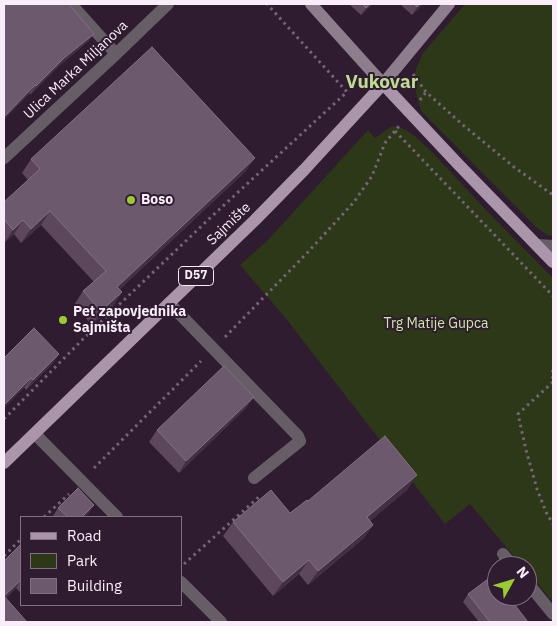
<!DOCTYPE html>
<html>
<head>
<meta charset="utf-8">
<style>
	body { margin:0 }
	#map { position:relative; width:557px; height:626px; overflow:hidden; background:#2f1c30; font-family:"IBM Plex Sans",sans-serif }
	canvas { display:block }
	.frame { position:absolute; inset:0; border:5px solid #faedfa; pointer-events:none }
	.legend { position:absolute; left:20px; top:516px; width:162px; height:90px; box-sizing:border-box; background:#2f1c30; border:1px solid #807081; margin:0; padding:6px 9px; list-style:none; font-size:15px; color:#faedfa }
	.legend li { display:flex; align-items:center; gap:10px; height:25px }
	.legend b { width:25px; border:1px solid #807081 }
	.north { position:absolute; left:487px; top:556px; width:50px; height:50px; box-sizing:border-box; background:#2f1c30; border:1px solid #807081; border-radius:50%; rotate:51deg; font-size:14px; font-weight:700; line-height:20px; text-align:center; color:#faedfa }
	.north::after { content:''; display:block; margin:auto; width:18px; height:22px; background:#9bcb33; clip-path:polygon(50% 0,100% 100%,50% 72%,0 100%) }
</style>
</head>
<body>
<div id="map">
<canvas width="557" height="626"></canvas>
<div class="frame"></div>
<ul class="legend">
<li><b style="height:6px;background:#aa95aa"></b>Road</li>
<li><b style="height:14px;background:#2c3817"></b>Park</li>
<li><b style="height:14px;background:#6d596d"></b>Building</li>
</ul>
<div class="north">N</div>
</div>
<script>
const g = document.querySelector('canvas').getContext('2d');
g.lineJoin = 'round';
function paint(path, color) { g.fillStyle = color; g.fill(path, 'evenodd'); }
const poly = rows => new Path2D(rows.map(r => 'M' + r).join(''));
function stroke(path, color, width, dash) { g.strokeStyle = color; g.lineWidth = width; g.lineCap = dash ? 'butt' : 'round'; g.setLineDash(dash || []); g.stroke(path); }
function write(font, color, halo, rows, align = 'center') {
  g.font = font + ' "IBM Plex Sans",sans-serif'; g.lineWidth = 4; g.setLineDash([]); g.textBaseline = 'middle'; g.strokeStyle = halo; g.fillStyle = color; for (const [text, x, y, turn = 0] of rows) {
    g.save(); g.translate(x, y); g.rotate((+turn || 0) * Math.PI / 180); g.textAlign = isNaN(turn) ? turn : align; if (halo) g.strokeText(text, 0, 0); g.fillText(text, 0, 0); g.restore();
  }
}
const green = poly([
	[465,4,553,4,553,236,547,235,536,227,421,111,416,92,414,79,416,69,423,53],
	[392,126,404,129,415,136,433,153,489,213,553,278,553,602,527,571,527,566,522,566,470,504,445,524,283,315,240,265,268,240,368,130,375,138]
]);
const path = poly([
	[413,74,426,92,463,125,514,167,553,195],
	[420,100,426,92],
	[395,131,553,296],
	[225,337,308,252,354,202,372,176,385,143,399,126],
	[553,370,552,373,553,379],
	[553,382,518,414,526,450,537,489,546,512,553,524],
	[4,419,82,340,210,218,347,92,267,4],
	[94,468,201,361],
	[44,517,69,494],
	[4,556,21,539],
	[184,564,261,495]
]);
const lane = poly([
	[537,245,553,246],
	[169,303,298,436,300,441,254,478],
	[503,554,513,566],
	[527,582,553,614]
]);
const street = poly([
	[71,4,116,54],
	[4,158,116,54,168,4],
	[35,434,117,517],
	[181,582,221,622]
]);
const secondary = poly([
	[311,4,383,84,449,4]
]);
const primary = poly([
	[4,463,255,220,304,170,383,84,458,164,553,262]
]);
const wall = poly([
	[4,4,94,34,87,42,58,67,30,95],
	[349,4,373,4,361,15],
	[400,4,423,4,412,15],
	[31,159,246,171,120,289,122,292,113,306,92,325,74,305,83,291,94,282,41,225,21,243,14,234,4,243,4,202,28,180,22,173],
	[59,354,52,364,26,390,4,358],
	[246,408,179,473,149,442,157,430],
	[408,489,370,521,373,525,364,538,308,585,299,574,273,596,223,536,233,522,290,513],
	[58,508,89,513,84,517,54,517,53,516],
	[21,544,21,593,16,588,6,598,4,622,4,561],
	[468,594,528,622,479,622,463,602]
]);
const shadedWall = poly([
	[370,4,373,4,361,15,366,8],
	[420,4,423,4,412,15,417,7],
	[94,34,87,42,58,67,30,95,36,86,64,58],
	[35,85,29,94,4,120,4,117],
	[255,158,246,171,108,300,117,287],
	[50,211,41,225,21,243,31,229],
	[23,220,14,234,4,243,13,230],
	[122,292,113,306,92,325,101,311],
	[59,354,52,364,26,390,33,380],
	[31,378,24,388,4,408,4,405],
	[254,397,246,408,179,473,186,461],
	[417,475,408,489,358,531,367,517],
	[94,505,89,513,84,517,82,517],
	[373,525,364,538,308,585,318,571],
	[309,560,299,574,273,596,283,582],
	[21,580,16,588,4,599,4,597]
]);
const building = poly([
	[4,4,69,4,94,34,64,58,36,86,35,85,4,117,4,4],
	[362,4,370,4,366,8,362,4],
	[414,4,420,4,417,7,414,4],
	[152,47,255,158,117,287,122,292,101,311,83,291,106,271,50,211,31,229,23,220,13,230,4,219,4,202,40,169,31,159,152,47],
	[34,328,59,354,33,380,31,378,4,405,4,358,34,328],
	[224,366,254,397,186,461,157,430,224,366],
	[385,436,417,475,367,517,373,525,318,571,309,560,283,582,233,522,271,490,290,513,307,500,308,501,385,436],
	[78,488,94,505,82,517,68,517,58,508,78,488],
	[21,544,21,580,4,596,27,622,4,622,4,561,21,544],
	[492,576,497,582,497,596,508,596,528,622,490,622,468,594,492,576]
]);
const markers = [
	[131,200,5,"#9bcb33"],
	[63,320,5,"#9bcb33"]
];
const shields = [
	[196,276,35]
];
const shieldNames = [
	["D57",196,276]
];
const streetNames = [
	["Ulica Marka Miljanova",76,70,-43],
	["Sajmište",229,224,-44]
];
const poiNames = [
	["Boso",141,200],
	["Pet zapovjednika",73,312],
	["Sajmišta",73,328]
];
const parkNames = [
	["Trg Matije Gupca",436,324]
];
const districtNames = [
	["Vukovar",382,83]
];
paint(green, '#2c3817');
stroke(path, '#766576', 3, [2.5, 4]);
stroke(lane, '#675d67', 12);
stroke(street, '#675d67', 12);
stroke(secondary, '#8d7d8d', 12);
stroke(primary, '#aa95aa', 12);
paint(wall, '#5c475c');
paint(shadedWall, '#432f43');
paint(building, '#6d596d');
stroke(building, '#837083', 1);
for (const [x, y, r, color] of markers) { const dot = new Path2D(); dot.arc(x, y, r, 0, 2 * Math.PI); g.fillStyle = color; g.fill(dot); stroke(dot, '#2f1c30', 2); }
for (const [x, y, w] of shields) { const box = new Path2D(); box.roundRect(x - w / 2, y - 9.5, w, 19, 4); g.fillStyle = '#2f1c30'; g.fill(box); stroke(box, '#faedfa', 1); }
write('bold 12px', '#faedfa', null, shieldNames);
write('14px', '#faedfa', '#2f1c30', streetNames);
write('bold 14px', '#faedfa', '#2f1c30', poiNames, 'left');
write('14px', '#cce9a1', '#2f1c30', parkNames);
write('bold 19px', '#bedb92', '#2f1c30', districtNames);
</script>
</body>
</html>
